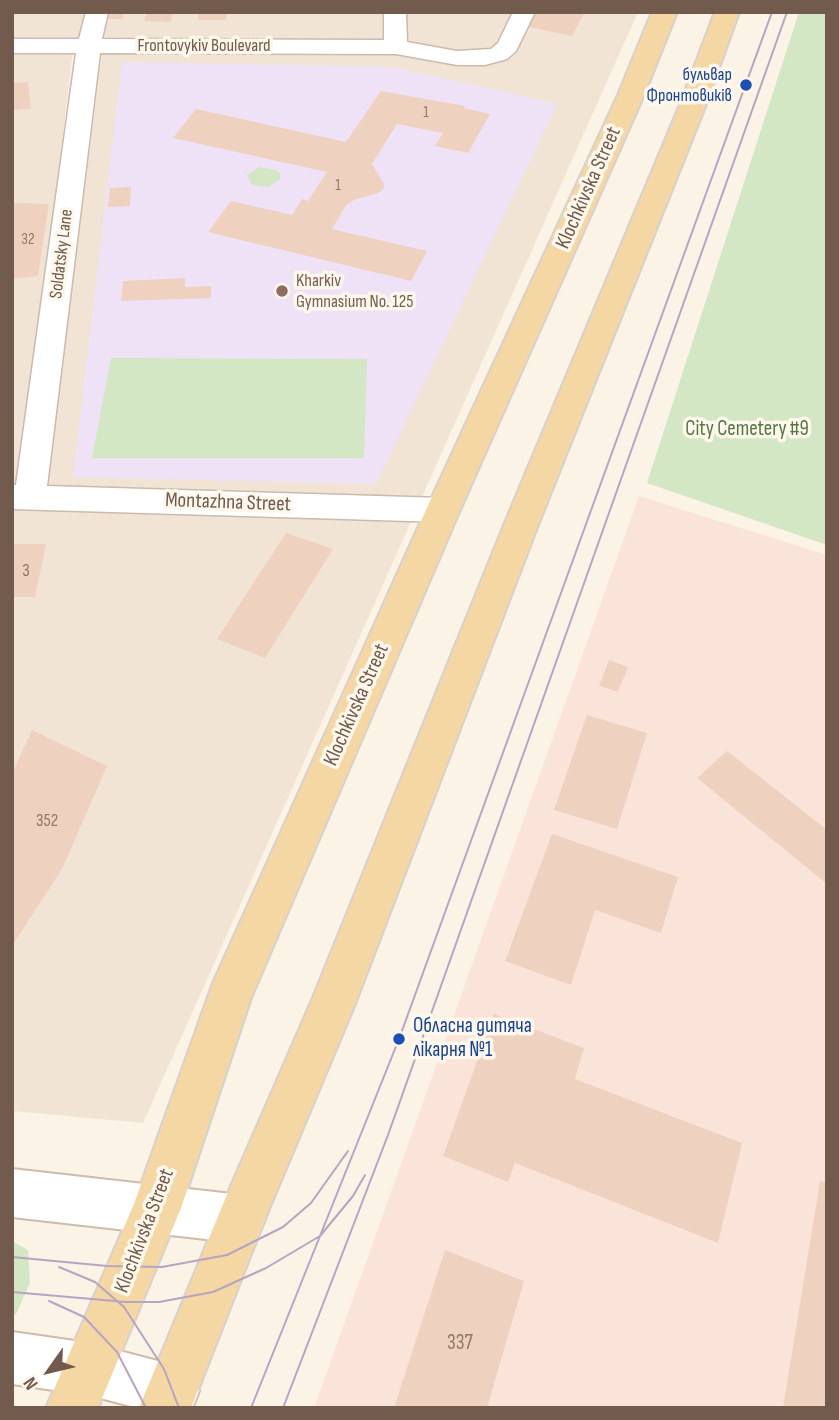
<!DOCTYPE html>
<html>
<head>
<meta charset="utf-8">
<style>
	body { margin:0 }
	#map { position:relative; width:839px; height:1420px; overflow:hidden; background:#faf3e6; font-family:"Sofia Sans Condensed",sans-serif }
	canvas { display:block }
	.frame { position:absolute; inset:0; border:14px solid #725a4c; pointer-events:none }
	.north { position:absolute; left:14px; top:1336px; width:70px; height:70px; -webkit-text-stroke:5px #fef7eb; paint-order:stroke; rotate:236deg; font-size:19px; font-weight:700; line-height:28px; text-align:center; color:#725a4c }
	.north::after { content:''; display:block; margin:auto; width:24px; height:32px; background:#725a4c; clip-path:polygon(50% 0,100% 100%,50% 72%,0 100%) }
</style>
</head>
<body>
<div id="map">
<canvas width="839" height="1420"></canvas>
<div class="frame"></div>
<div class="north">N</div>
</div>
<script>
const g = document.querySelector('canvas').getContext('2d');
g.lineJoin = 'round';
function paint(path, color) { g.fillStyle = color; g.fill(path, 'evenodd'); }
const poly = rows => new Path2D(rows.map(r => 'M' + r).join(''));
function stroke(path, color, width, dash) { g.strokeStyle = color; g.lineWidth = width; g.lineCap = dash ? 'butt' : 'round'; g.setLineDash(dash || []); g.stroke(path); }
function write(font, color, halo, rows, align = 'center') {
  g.font = font + ' "Sofia Sans Condensed",sans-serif'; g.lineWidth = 7; g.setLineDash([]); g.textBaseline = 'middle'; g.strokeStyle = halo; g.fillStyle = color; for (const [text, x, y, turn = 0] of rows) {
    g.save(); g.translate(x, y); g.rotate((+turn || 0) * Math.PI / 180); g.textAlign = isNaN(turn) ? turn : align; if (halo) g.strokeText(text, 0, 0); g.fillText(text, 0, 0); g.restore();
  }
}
const residential = poly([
	[12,12,383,12,382,41,74,40,22,485,12,486],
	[406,12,638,12,143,1123,12,1111,12,508,45,506,102,52,406,54]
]);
const commercial = poly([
	[639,496,827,555,827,1408,314,1408]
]);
const education = poly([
	[122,62,392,67,557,104,376,484,73,477]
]);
const green = poly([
	[799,12,827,12,827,545,647,483],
	[259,167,276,170,280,174,280,179,268,187,252,185,247,175],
	[111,358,367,359,364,458,92,458],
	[12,1241,28,1250,30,1283,16,1314,12,1316]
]);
const building = poly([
	[100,12,124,12,122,19,98,19],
	[147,12,173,12,171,22,144,21],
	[199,12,227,12,226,20,198,20],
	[537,12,585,12,572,36,529,27],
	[28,82,31,109,12,110,12,83],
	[381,91,465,106,464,108,490,114,468,153,435,146,443,133,397,124,372,164,384,184,384,188,378,193,354,200,346,205,332,229,427,251,411,281,208,232,231,201,292,215,302,199,308,201,327,172,173,138,196,109,346,142],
	[131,187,130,206,108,207,110,188],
	[12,203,49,204,38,276,12,279],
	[185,278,185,287,211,286,211,298,121,301,123,281],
	[286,533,333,549,265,658,217,639],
	[12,544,46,544,35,597,12,597],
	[609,660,628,667,618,692,599,686],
	[587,715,647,733,617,829,554,810],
	[32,730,107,766,62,869,12,946,12,774],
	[727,751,827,830,827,884,697,778],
	[552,834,678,877,661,933,595,910,571,985,505,961],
	[494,1014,584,1048,575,1079,742,1143,718,1243,515,1163,508,1182,443,1156],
	[820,1181,827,1183,827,1408,783,1408],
	[445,1250,524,1281,487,1408,394,1408]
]);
const minor = poly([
	[86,12,108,12,102,39,384,40,384,12,406,12,407,42,457,51,491,49,498,43,513,12,535,12,516,51,507,59,485,65,457,65,396,54,100,53,47,486,443,498,454,502,459,510,454,518,443,522,12,509,12,485,16,485,76,53,12,53,12,39,79,39,86,12]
]);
const secondary = poly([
	[12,1169,241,1195,258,1202,265,1219,258,1236,241,1243,12,1217,12,1169],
	[12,1332,89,1343,173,1365,191,1373,199,1391,192,1408,138,1408,89,1395,12,1384,12,1332]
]);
const primary = poly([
	[652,12,677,12,644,95,460,510,251,998,181,1208,98,1408,46,1408,134,1204,213,983,426,510,618,95,652,12],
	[715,12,739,12,705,107,538,525,355,1004,264,1221,191,1408,139,1408,224,1202,312,1000,504,525,679,107,715,12]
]);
const tram = poly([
	[12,1257,107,1266,162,1267,227,1255,283,1227,311,1203,348,1151],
	[59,1267,95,1282,124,1307,164,1369,179,1408],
	[12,1292,126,1302,159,1302,213,1292,266,1268,320,1236,353,1196,365,1175],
	[49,1301,84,1317,117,1352,146,1408],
	[251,1408,399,1039,772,12],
	[283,1408,388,1135,787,12]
]);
const markers = [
	[746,85,7,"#1a4fb4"],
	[282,291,7,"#8d6e63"],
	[399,1039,7,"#1a4fb4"]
];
const farNumbernames = [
	["1",426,113],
	["1",338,186],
	["32",28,240]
];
const farStreetnames = [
	["Frontovykiv Boulevard",204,46],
	["Soldatsky Lane",62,254,-83]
];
const farTransitnames = [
	["бульвар",732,75],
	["Фронтовиків",732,96]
];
const farEducationnames = [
	["Kharkiv",296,281],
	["Gymnasium No. 125",296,302]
];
const numberNames = [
	["3",26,571],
	["352",47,821]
];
const streetNames = [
	["Klochkivska Street",589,188,-66],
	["Montazhna Street",228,503,2],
	["Klochkivska Street",357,705,-66],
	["Klochkivska Street",145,1231,-69]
];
const parkNames = [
	["City Cemetery #9",747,430]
];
const transitNames = [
	["Обласна дитяча",413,1027],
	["лікарня №1",413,1051]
];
const nearNumbernames = [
	["337",460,1344]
];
paint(residential, '#f2e4d5');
paint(commercial, '#fae4da');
paint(education, '#efe2f7');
paint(green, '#d3e7c5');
paint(building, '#eed2bf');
stroke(minor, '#cbbaad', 3);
stroke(secondary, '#cebbaa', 4);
stroke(primary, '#d8d1cd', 4);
paint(minor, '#fff');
paint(secondary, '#fff');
paint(primary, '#f4d7a3');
stroke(tram, '#b5a5c3', 2);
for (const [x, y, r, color] of markers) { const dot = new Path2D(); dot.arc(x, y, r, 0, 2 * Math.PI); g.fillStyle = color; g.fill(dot); stroke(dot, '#fef7eb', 2.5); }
write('16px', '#917869', null, farNumbernames);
write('18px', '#725a4c', '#fef7eb', farStreetnames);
write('18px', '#164399', '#fef7eb', farTransitnames, 'right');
write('18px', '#785e54', '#fef7eb', farEducationnames, 'left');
write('18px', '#917869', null, numberNames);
write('21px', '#725a4c', '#fef7eb', streetNames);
write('21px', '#547745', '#fef7eb', parkNames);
write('21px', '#164399', '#fef7eb', transitNames, 'left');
write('21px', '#917869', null, nearNumbernames);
</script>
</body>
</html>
